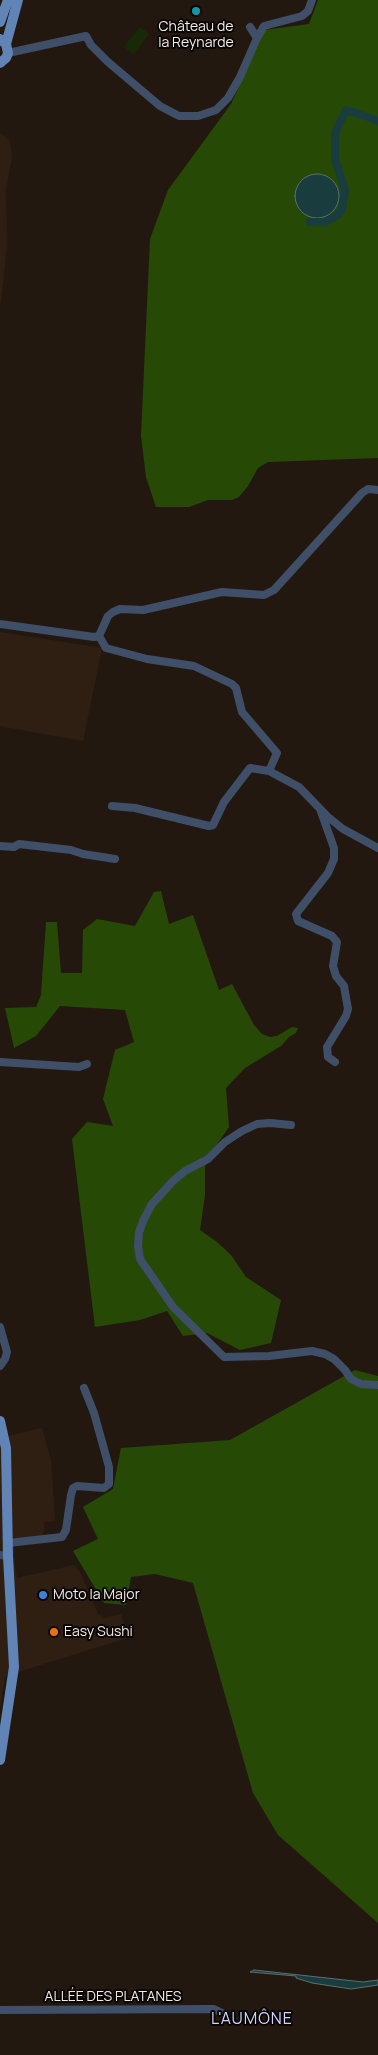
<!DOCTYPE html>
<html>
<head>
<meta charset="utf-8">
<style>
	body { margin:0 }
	canvas { display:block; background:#231810 }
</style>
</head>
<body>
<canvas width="378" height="2055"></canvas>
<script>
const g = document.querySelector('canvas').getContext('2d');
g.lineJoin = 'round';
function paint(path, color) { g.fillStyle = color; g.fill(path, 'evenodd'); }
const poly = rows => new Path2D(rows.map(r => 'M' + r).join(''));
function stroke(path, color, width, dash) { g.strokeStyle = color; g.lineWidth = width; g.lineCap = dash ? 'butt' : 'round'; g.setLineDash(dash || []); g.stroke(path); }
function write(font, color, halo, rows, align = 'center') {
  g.font = font + ' Manrope,sans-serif'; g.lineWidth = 4; g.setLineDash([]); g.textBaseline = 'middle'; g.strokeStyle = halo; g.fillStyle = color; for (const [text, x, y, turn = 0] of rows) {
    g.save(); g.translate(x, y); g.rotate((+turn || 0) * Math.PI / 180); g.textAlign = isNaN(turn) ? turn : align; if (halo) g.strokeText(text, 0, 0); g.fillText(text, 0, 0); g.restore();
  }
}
const built = poly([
	[0,133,10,141,12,157,6,190,7,247,0,307],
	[0,632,102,648,83,741,0,726],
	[42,1428,51,1461,55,1521,44,1522,44,1530,42,1538,15,1541,14,1561,17,1578,74,1565,81,1574,98,1614,105,1618,121,1614,127,1638,5,1676,0,1709,0,1438]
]);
const green = poly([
	[140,27,149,34,134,54,124,47]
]);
const forest = poly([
	[318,0,378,0,378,458,268,462,258,468,248,486,239,497,232,500,208,500,189,507,156,507,146,477,141,436,150,239,168,190,231,104,264,30,309,24],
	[161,891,169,924,193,915,219,990,232,984,254,1025,262,1034,270,1037,277,1036,292,1027,298,1028,296,1033,289,1037,281,1046,245,1068,226,1088,229,1127,211,1153,205,1166,205,1195,200,1230,217,1242,231,1255,246,1277,281,1300,271,1343,240,1350,207,1333,183,1336,167,1311,140,1320,95,1327,72,1139,87,1122,113,1126,103,1099,115,1050,134,1042,125,1010,60,1006,36,1036,14,1048,5,1008,36,1007,41,995,46,922,57,922,61,973,82,973,83,930,97,919,135,926,154,892],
	[355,1370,378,1376,378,1923,278,1835,253,1793,193,1583,155,1574,131,1577,126,1605,104,1603,73,1551,98,1539,83,1507,113,1489,121,1448,230,1440]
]);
const water = poly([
	'295 196a22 22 0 1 1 44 0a22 22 0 1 1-44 0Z',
	[254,1970,363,1982,378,1980,378,1985,351,1989,312,1983,296,1978,296,1976,250,1972,254,1970]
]);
const canal = poly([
	[370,118,378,121],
	[310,222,325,222,338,215,342,209,345,190,335,159,335,133,346,110,365,116]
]);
const minor = poly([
	[257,38,264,26,302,16,308,11,312,0],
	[8,53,86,36,91,45,108,62,160,106,179,116,198,116,216,110,228,98,240,77,257,38,250,27],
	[0,624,94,637,99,636,108,616,113,612,120,609,143,610,222,592,264,595,274,590,362,493,368,489,378,490],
	[99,636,106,648,147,659,194,666,232,684,236,688,242,712,277,753,269,771,299,787,328,817,343,829,378,848],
	[112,806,135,808,209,826,213,825,224,802,250,768,269,771],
	[320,809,334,848,334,859,328,873,296,914,298,921,332,936,337,942,333,966,336,976,344,986,348,1009,346,1016,327,1047,328,1057,335,1062],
	[0,846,14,847,19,844,71,850,83,854,115,859],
	[0,1062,79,1067,87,1064],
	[291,1125,270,1123,257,1124,242,1131,225,1142,208,1159,185,1171,173,1181,152,1204,144,1219,139,1232,138,1246,140,1259,173,1307,224,1357,269,1356,312,1351,325,1354,334,1359,345,1370,351,1379,361,1384,378,1385],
	[0,1327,7,1352,5,1359,0,1366],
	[8,1543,62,1537,66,1530,71,1495,73,1488,77,1486,104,1488,109,1484,109,1467,94,1413,84,1388],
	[0,1555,8,1556],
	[0,2010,214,2009,224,2014]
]);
const major = poly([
	[0,22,8,0],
	[0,39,6,44,8,53,6,58,0,63],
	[6,44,18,0],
	[0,1421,6,1448,8,1556,14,1667,0,1760]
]);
const markers = [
	[196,11,5,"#0f9aa8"],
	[43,1595,5,"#3f7fe0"],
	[54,1632,5,"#e8710a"]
];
const poiNames = [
	["Château de",196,27,"center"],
	["la Reynarde",196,43,"center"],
	["Moto la Major",53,1595],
	["Easy Sushi",64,1632]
];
const streetNames = [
	["ALLÉE DES PLATANES",113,1997]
];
const quarterNames = [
	["L'AUMÔNE",252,2020]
];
paint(built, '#2f1f13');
paint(green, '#162b05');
paint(forest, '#264905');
paint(water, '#193c3e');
stroke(water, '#5a7070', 1);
stroke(canal, '#193c3e', 8);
stroke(minor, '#3f4f68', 8);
stroke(major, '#6184b6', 10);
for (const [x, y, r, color] of markers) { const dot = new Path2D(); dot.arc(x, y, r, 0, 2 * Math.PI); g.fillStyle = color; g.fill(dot); stroke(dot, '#090503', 2); }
write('14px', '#f3ebe6', '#090503', poiNames, 'left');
write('14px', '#f3ebe6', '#090503', streetNames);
g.letterSpacing = '1px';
write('16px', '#ced2fd', '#090503', quarterNames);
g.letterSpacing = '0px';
</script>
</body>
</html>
